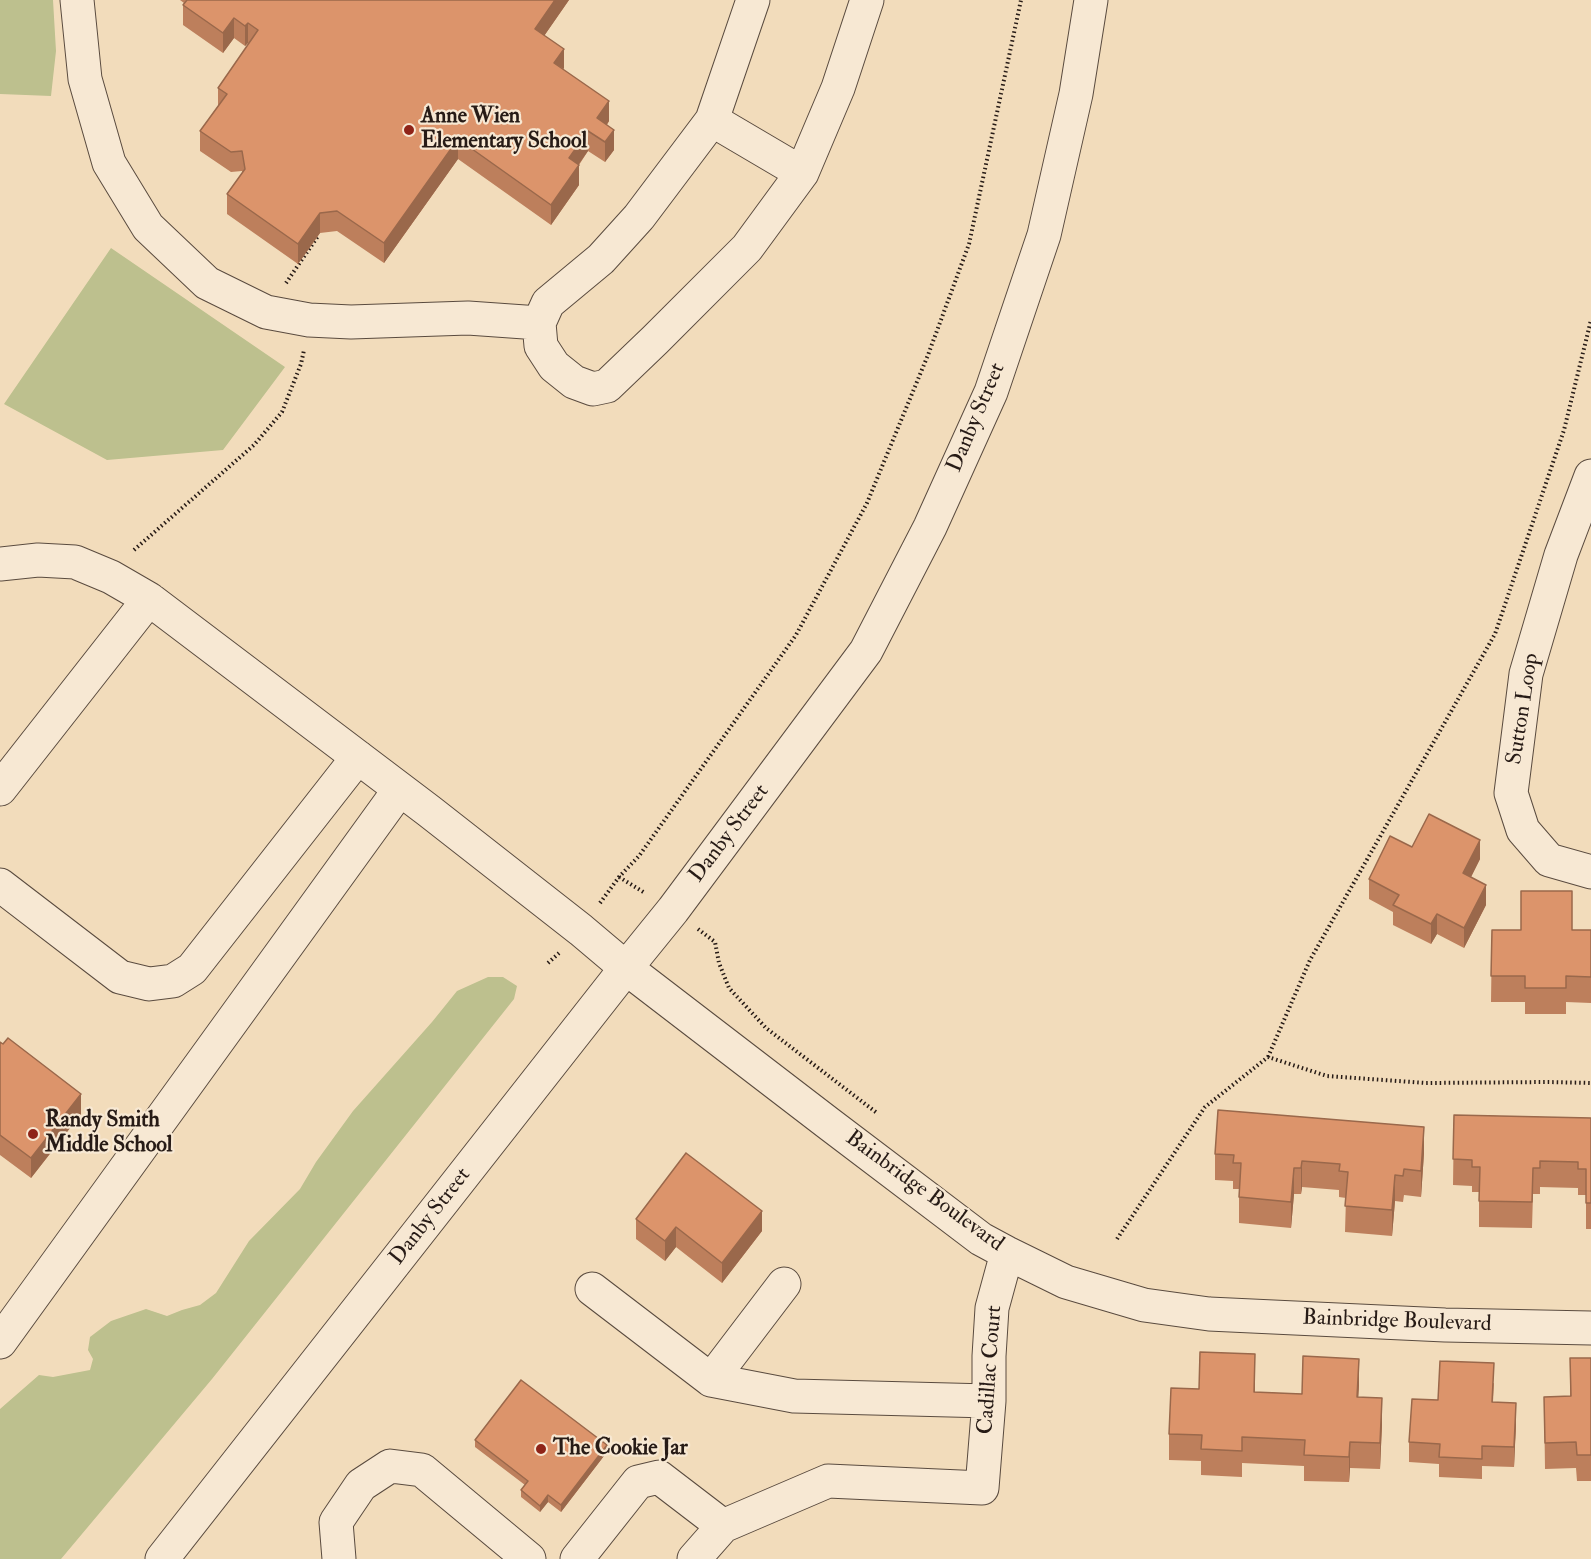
<!DOCTYPE html>
<html>
<head>
<meta charset="utf-8">
<style>
	body { margin:0 }
	canvas { display:block; background:#f2dcbb }
</style>
</head>
<body>
<canvas width="1591" height="1559"></canvas>
<script>
const g = document.querySelector('canvas').getContext('2d');
g.lineJoin = 'round';
function paint(path, color) { g.fillStyle = color; g.fill(path, 'evenodd'); }
const poly = rows => new Path2D(rows.map(r => 'M' + r).join(''));
function stroke(path, color, width, dash) { g.strokeStyle = color; g.lineWidth = width; g.lineCap = dash ? 'butt' : 'round'; g.setLineDash(dash || []); g.stroke(path); }
function write(font, color, halo, rows, align = 'center') {
  g.font = font + ' "IM FELL Double Pica",serif'; g.lineWidth = 4.5; g.setLineDash([]); g.textBaseline = 'middle'; g.strokeStyle = halo; g.fillStyle = color; for (const [text, x, y, turn = 0] of rows) {
    g.save(); g.translate(x, y); g.rotate((+turn || 0) * Math.PI / 180); g.textAlign = isNaN(turn) ? turn : align; if (halo) g.strokeText(text, 0, 0); g.fillText(text, 0, 0); g.restore();
  }
}
const green = poly([
	[0,0,53,0,56,51,51,96,0,94],
	[111,248,285,367,223,450,107,460,4,404],
	[488,977,503,977,517,986,514,999,212,1379,61,1559,0,1559,0,1409,39,1375,53,1377,90,1370,93,1359,88,1350,90,1337,111,1321,146,1309,167,1316,182,1310,200,1305,216,1293,249,1241,300,1189,316,1162,353,1111,432,1022,457,991]
]);
const path = poly([
	[286,283,318,236],
	[134,550,254,445,282,412,301,364,304,350],
	[619,877,645,893],
	[600,903,619,877,639,856,796,635,867,503,928,355,969,244,1021,0],
	[698,929,715,942,719,963,729,988,766,1028,877,1113],
	[548,963,559,953],
	[1268,1057,1310,960,1495,634,1564,430,1591,320],
	[1117,1239,1205,1107,1268,1057,1327,1076,1426,1083,1548,1082,1591,1083]
]);
const minor = poly([
	[77,0,85,79,109,163,148,227,207,283,266,312,309,320,351,322,468,318,539,323],
	[753,0,712,120,639,217,601,259,548,303,539,323,541,346,554,366,574,382,593,389,607,386,655,340,747,248,802,173,838,88,867,0],
	[712,120,802,173],
	[1591,476,1561,555,1526,674,1511,793,1523,830,1549,860,1591,872],
	[0,564,38,560,75,562,111,577,149,599],
	[0,789,149,599,429,811,581,930,626,968,828,1123,981,1239,1007,1253,1066,1282,1144,1305,1209,1314,1445,1325,1591,1328],
	[0,885,120,977,149,984,173,981,192,969,358,757],
	[592,1289,711,1380,794,1396,989,1401],
	[0,1342,400,789],
	[711,1380,784,1284],
	[162,1559,626,968,673,910,866,651,930,527,991,392,1044,235,1076,94,1091,0],
	[339,1559,336,1522,361,1485,390,1466,422,1470,529,1559],
	[577,1559,638,1482,659,1477,723,1526],
	[694,1559,723,1526,828,1481,982,1488,989,1401,989,1356,992,1308,1007,1253]
]);
const wall = poly([
	[180,0,569,0,544,36,564,70,609,121,607,125,614,150,605,162,588,151,579,165,579,185,551,225,458,159,384,263,337,231,320,233,298,264,227,214,227,194,242,173,242,171,231,172,200,151,200,131,218,106,218,88,249,44,248,43,245,46,234,38,223,53,183,25,183,5,184,3],
	[1412,847,1480,859,1471,877,1486,905,1464,948,1437,934,1431,944,1393,925,1393,912,1369,899,1369,879],
	[1492,930,1591,930,1591,1003,1566,1002,1566,1014,1525,1014,1525,1002,1491,1002],
	[0,1042,81,1114,31,1178,0,1155],
	[1454,1115,1591,1118,1591,1229,1586,1229,1586,1195,1578,1195,1578,1188,1540,1187,1540,1194,1533,1194,1532,1228,1479,1227,1479,1192,1472,1192,1472,1186,1453,1185],
	[1424,1153,1421,1197,1404,1195,1403,1202,1395,1201,1392,1236,1345,1232,1346,1198,1339,1197,1339,1190,1302,1187,1301,1194,1294,1194,1291,1228,1239,1223,1239,1189,1233,1189,1233,1181,1215,1180,1215,1154],
	[636,1219,762,1231,722,1283,676,1247,665,1261,636,1239],
	[1570,1358,1591,1358,1591,1481,1577,1481,1576,1468,1545,1469,1544,1397,1570,1396],
	[1255,1380,1255,1392,1302,1394,1359,1385,1358,1397,1382,1424,1380,1469,1350,1468,1349,1482,1304,1481,1304,1466,1242,1463,1242,1477,1201,1475,1201,1461,1169,1460,1169,1434,1199,1389],
	[1494,1383,1493,1402,1516,1423,1514,1467,1482,1466,1482,1479,1439,1477,1439,1464,1409,1462,1409,1442,1438,1400],
	[475,1440,607,1452,561,1512,548,1502,540,1512,521,1497,521,1490,525,1485,475,1447]
]);
const shadedWall = poly([
	[555,0,569,0,535,49,535,29],
	[234,18,234,38,223,53,223,33],
	[248,23,248,43,245,46,245,26],
	[564,49,564,69,554,63],
	[609,101,609,121,597,138,597,118],
	[614,130,614,150,605,162,605,142],
	[588,131,588,151,569,178,569,158],
	[458,139,458,159,384,263,384,243],
	[579,165,579,185,551,225,551,205],
	[320,213,320,233,298,264,298,244],
	[1480,840,1480,859,1463,893,1463,873],
	[1486,885,1486,905,1464,948,1464,928],
	[1437,914,1437,934,1431,944,1431,924],
	[81,1094,81,1114,31,1178,31,1158],
	[1424,1127,1424,1153,1421,1197,1421,1171],
	[1302,1161,1302,1187,1301,1194,1301,1168],
	[1294,1168,1294,1194,1291,1228,1291,1202],
	[1395,1175,1395,1201,1392,1236,1392,1210],
	[762,1211,762,1231,722,1283,722,1263],
	[676,1227,676,1247,665,1261,665,1241],
	[1255,1354,1255,1380,1254,1418,1254,1392],
	[1359,1359,1359,1385,1357,1423,1357,1397],
	[1382,1398,1382,1424,1380,1469,1380,1443],
	[1516,1403,1516,1423,1514,1467,1514,1447],
	[1350,1442,1350,1468,1349,1482,1349,1457],
	[607,1445,607,1452,561,1512,561,1505],
	[548,1495,548,1502,540,1512,540,1506]
]);
const building = poly([
	[187,0,555,0,535,29,564,49,554,63,609,101,597,118,614,130,605,142,588,131,569,158,579,165,551,205,458,139,384,243,337,211,320,213,298,244,227,194,245,169,242,151,231,152,200,131,227,94,218,88,258,30,248,23,245,26,234,18,223,33,183,5,187,0],
	[1429,814,1480,840,1463,873,1486,885,1464,928,1437,914,1431,924,1393,905,1399,895,1369,879,1390,836,1412,847,1429,814],
	[1521,891,1572,891,1572,930,1591,930,1591,977,1566,976,1566,988,1525,988,1525,976,1491,976,1492,930,1521,930,1521,891],
	[8,1038,81,1094,31,1158,0,1135,0,1042,3,1044,8,1038],
	[1218,1110,1424,1127,1421,1171,1404,1169,1403,1176,1395,1175,1392,1210,1345,1206,1348,1172,1339,1171,1340,1164,1302,1161,1301,1168,1294,1168,1291,1202,1239,1197,1241,1163,1233,1163,1234,1155,1215,1154,1218,1110],
	[1454,1115,1591,1118,1591,1203,1586,1203,1586,1169,1578,1169,1578,1162,1540,1161,1540,1168,1533,1168,1532,1202,1479,1201,1480,1167,1472,1167,1472,1160,1453,1159,1454,1115],
	[686,1153,762,1211,722,1263,676,1227,665,1241,636,1219,686,1153],
	[1200,1352,1255,1354,1254,1392,1302,1394,1303,1356,1359,1359,1357,1397,1382,1398,1380,1443,1350,1442,1349,1457,1304,1455,1305,1440,1242,1437,1242,1451,1201,1449,1202,1435,1169,1434,1171,1388,1199,1389,1200,1352],
	[1570,1358,1591,1358,1591,1455,1577,1455,1576,1442,1545,1443,1544,1397,1571,1396,1570,1358],
	[1440,1361,1494,1363,1492,1402,1516,1403,1514,1447,1482,1446,1482,1459,1439,1457,1440,1444,1409,1442,1412,1399,1438,1400,1440,1361],
	[521,1380,607,1445,561,1505,548,1495,540,1506,521,1490,528,1481,475,1440,521,1380]
]);
const markers = [
	[409,130,6,"#8f2418"],
	[33,1134,6,"#8f2418"],
	[541,1449,6,"#8f2418"]
];
const poiNames = [
	["Anne Wien",421,117],
	["Elementary School",421,142],
	["Randy Smith",45,1121],
	["Middle School",45,1146],
	["The Cookie Jar",553,1449]
];
const streetNames = [
	["Danby Street",977,418,-67],
	["Sutton Loop",1524,709,-81],
	["Danby Street",730,834,-53],
	["Bainbridge Boulevard",924,1192,36],
	["Danby Street",431,1217,-52],
	["Bainbridge Boulevard",1397,1322,2],
	["Cadillac Court",991,1370,-86]
];
paint(green, '#bdc08e');
stroke(minor, '#5a4b3f', 35);
stroke(path, '#271b16', 4, [1.5, 3]);
stroke(minor, '#f7e8d3', 33);
paint(wall, '#bd7f5c');
paint(shadedWall, '#9a684b');
paint(building, '#dc946b');
stroke(building, '#9a684b', 1.5);
for (const [x, y, r, color] of markers) { const dot = new Path2D(); dot.arc(x, y, r, 0, 2 * Math.PI); g.fillStyle = color; g.fill(dot); stroke(dot, '#f7e8d3', 2); }
write('bold 22px', '#271b16', '#f7e8d3', poiNames, 'left');
write('22px', '#271b16', '#f7e8d3', streetNames);
</script>
</body>
</html>
